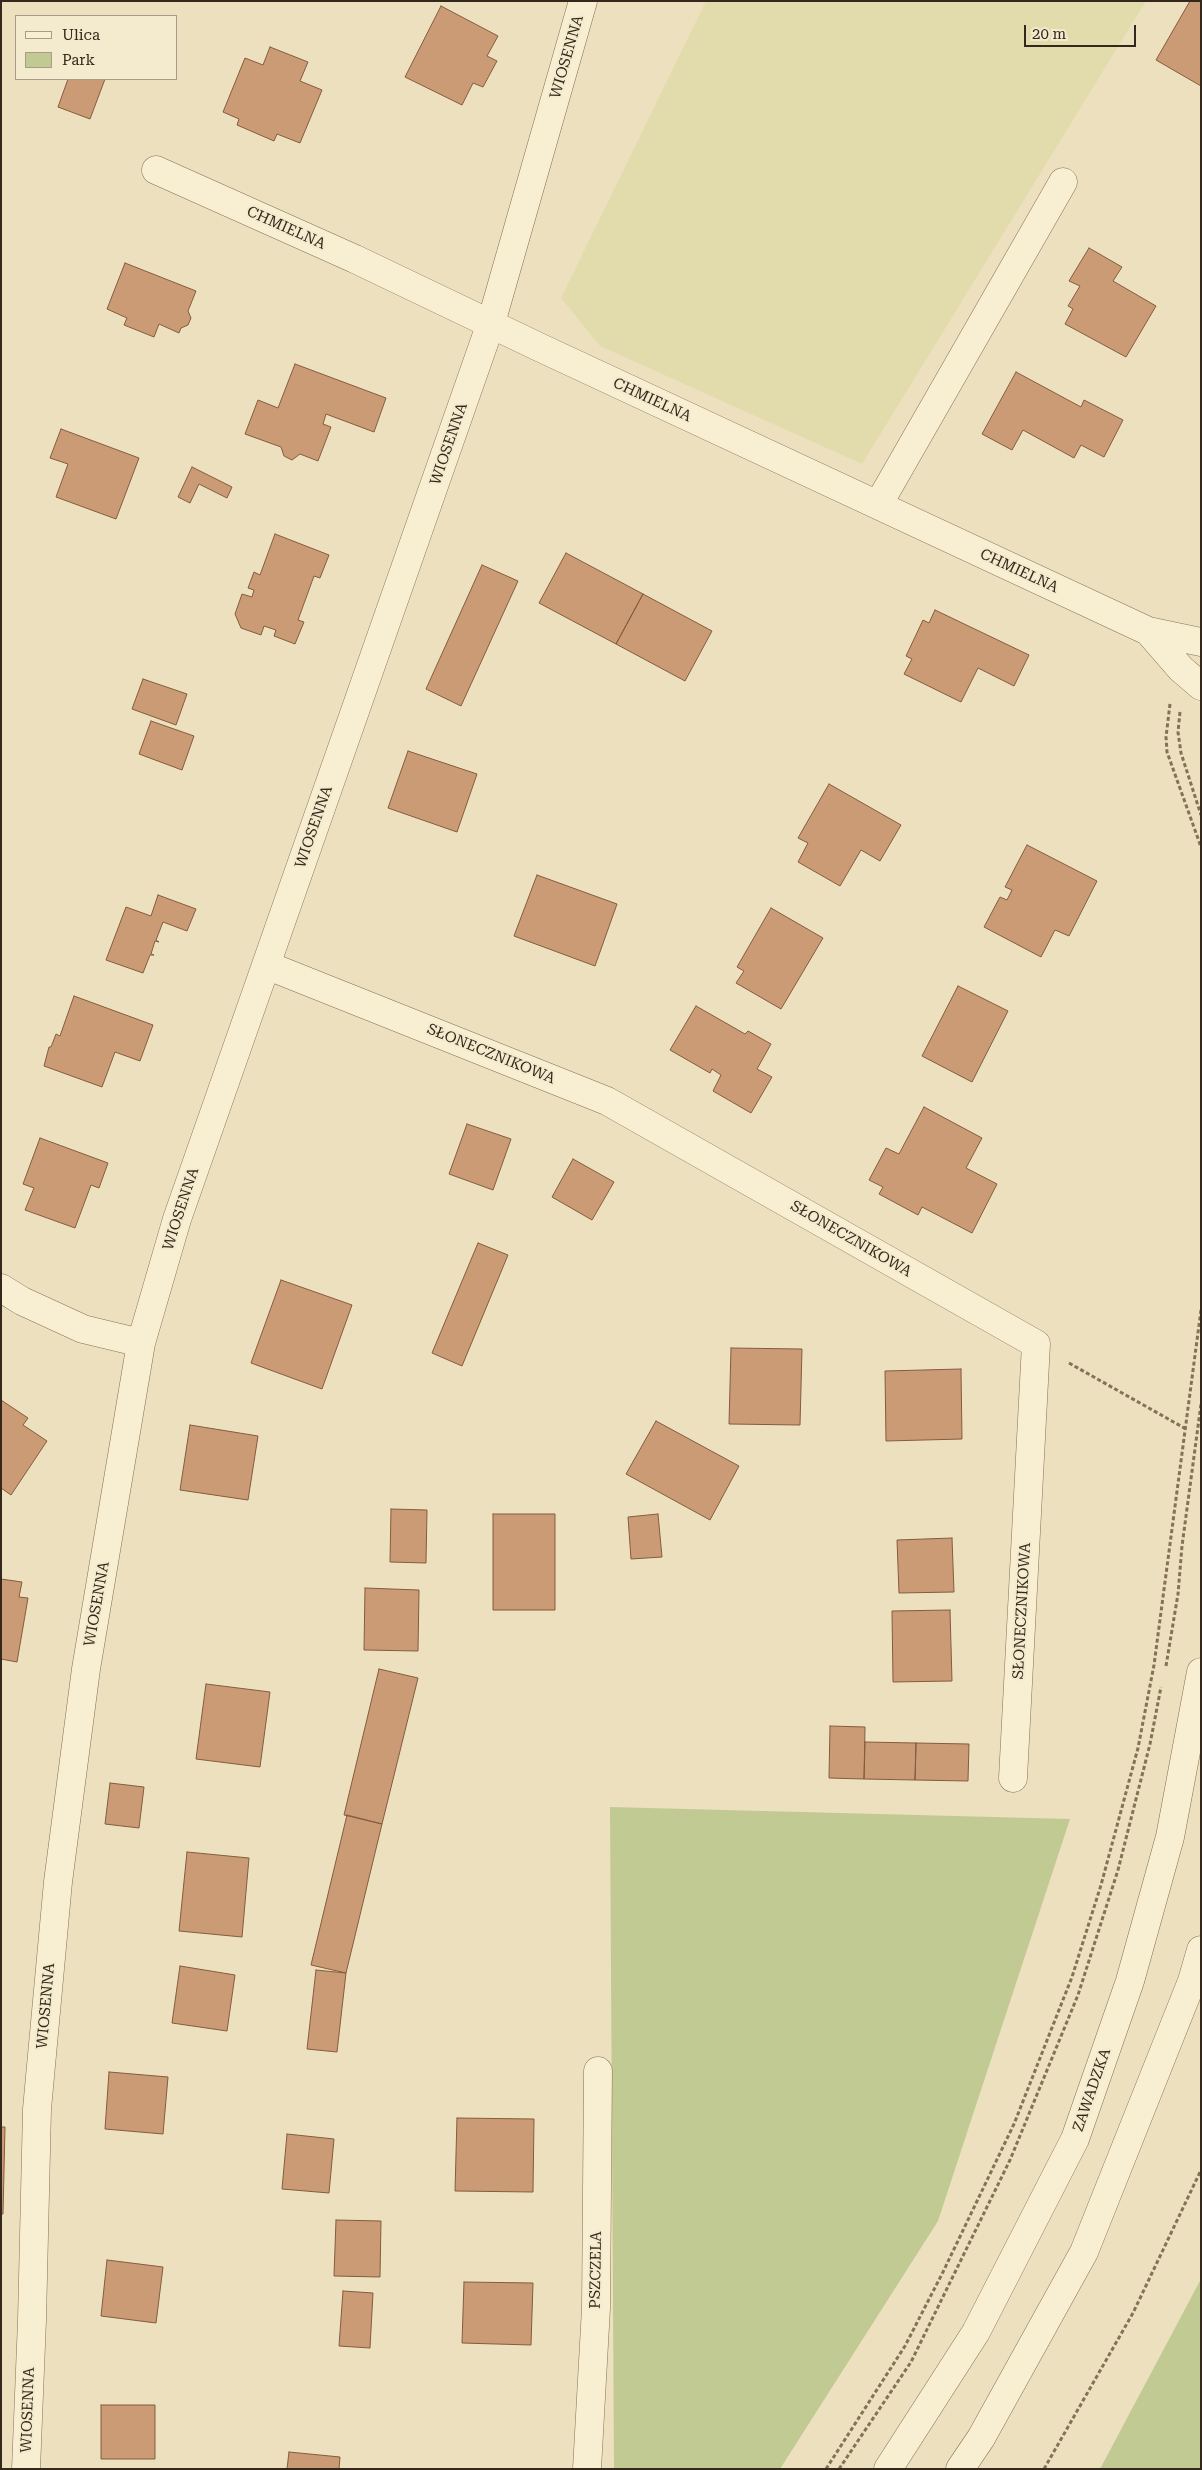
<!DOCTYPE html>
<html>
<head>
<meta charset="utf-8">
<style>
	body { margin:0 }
	#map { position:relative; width:1202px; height:2470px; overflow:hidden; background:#ede0be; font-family:"Roboto Serif",serif }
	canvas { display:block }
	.frame { position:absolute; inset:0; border:2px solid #34281c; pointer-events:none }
	.legend { position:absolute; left:15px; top:15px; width:162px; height:65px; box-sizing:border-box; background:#f4eacd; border:1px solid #a79c86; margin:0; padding:6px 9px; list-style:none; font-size:15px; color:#34281c }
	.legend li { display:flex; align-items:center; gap:10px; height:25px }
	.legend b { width:25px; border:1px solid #a79c86 }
	.scale { position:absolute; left:1024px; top:25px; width:112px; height:22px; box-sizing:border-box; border:2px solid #34281c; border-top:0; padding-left:6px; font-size:15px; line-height:18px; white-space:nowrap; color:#34281c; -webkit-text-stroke:4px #f4eacd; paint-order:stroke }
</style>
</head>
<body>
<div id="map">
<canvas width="1202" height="2470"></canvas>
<div class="frame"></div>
<ul class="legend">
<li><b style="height:6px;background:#f8eed1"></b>Ulica</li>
<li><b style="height:14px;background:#c1ca93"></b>Park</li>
</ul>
<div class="scale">20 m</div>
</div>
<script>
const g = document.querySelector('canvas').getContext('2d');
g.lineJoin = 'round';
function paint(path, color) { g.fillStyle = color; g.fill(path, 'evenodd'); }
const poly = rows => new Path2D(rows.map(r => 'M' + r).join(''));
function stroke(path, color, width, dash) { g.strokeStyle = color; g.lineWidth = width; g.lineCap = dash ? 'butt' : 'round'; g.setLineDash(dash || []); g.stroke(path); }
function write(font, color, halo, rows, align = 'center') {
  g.font = font + ' "Roboto Serif",serif'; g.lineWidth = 4; g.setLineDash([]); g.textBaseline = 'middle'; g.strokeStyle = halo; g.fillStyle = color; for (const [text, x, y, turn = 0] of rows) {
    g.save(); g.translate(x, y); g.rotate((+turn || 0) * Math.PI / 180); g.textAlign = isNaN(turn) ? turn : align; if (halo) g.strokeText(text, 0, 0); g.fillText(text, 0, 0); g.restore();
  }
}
const farmland = poly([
	[706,1,1146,1,862,464,600,346,561,298]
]);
const green = poly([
	[610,1807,1070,1819,938,2221,780,2469,614,2469],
	[1201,2279,1201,2469,1100,2469]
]);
const building = poly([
	[1190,1,1201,1,1201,86,1156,60,1190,1],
	[441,6,498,36,487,56,497,61,483,87,473,83,462,105,405,77,441,6],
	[270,47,308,62,300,81,322,90,300,143,277,134,274,141,237,125,239,119,223,112,245,58,263,65,270,47],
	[68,79,105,79,90,119,58,107,68,79],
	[1089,248,1122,267,1113,281,1156,306,1126,357,1065,324,1073,309,1068,306,1080,286,1069,281,1089,248],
	[125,263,196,291,188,311,191,318,188,325,181,328,179,333,159,324,154,337,124,325,127,318,107,309,125,263],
	[295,364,386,398,374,432,326,414,323,424,331,427,318,461,300,454,292,460,284,456,281,447,245,434,258,400,278,408,295,364],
	[1016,372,1081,407,1084,400,1123,420,1104,457,1081,445,1074,458,1023,430,1012,450,982,434,1016,372],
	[61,429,139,458,116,519,56,497,68,464,50,458,61,429],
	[192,467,232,487,227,498,199,484,190,503,178,497,192,467],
	[275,534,329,555,320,578,314,576,298,620,304,622,295,644,274,636,276,630,264,626,261,635,241,628,235,614,242,594,252,597,254,590,248,588,254,572,260,575,275,534],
	[566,553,643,594,616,644,539,603,566,553],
	[482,565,518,581,461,706,426,689,482,565],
	[643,594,712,631,685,681,616,644,643,594],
	[935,610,1029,655,1014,686,978,668,961,702,904,674,912,659,906,656,923,620,929,623,935,610],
	[143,679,187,694,176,725,132,709,143,679],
	[151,721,194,736,182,770,139,754,151,721],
	[408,751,477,774,457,832,388,808,408,751],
	[829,784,901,825,880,861,861,850,840,886,798,862,808,843,798,838,829,784],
	[1027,845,1097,881,1069,936,1055,930,1041,957,984,927,1000,897,1007,900,1012,890,1005,887,1027,845],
	[537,875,617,904,595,966,514,936,537,875],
	[158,895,196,909,187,931,163,922,156,940,159,942,155,941,151,954,154,955,150,955,143,973,106,960,126,907,151,916,158,895],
	[771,908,823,938,781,1009,736,983,744,971,737,967,771,908],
	[958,986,1008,1011,972,1082,922,1056,958,986],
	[74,996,153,1025,140,1061,115,1052,102,1087,44,1066,49,1047,51,1047,56,1034,60,1036,74,996],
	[696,1006,745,1034,748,1031,771,1044,757,1069,772,1077,751,1113,713,1091,721,1075,712,1069,710,1073,670,1050,696,1006],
	[924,1107,982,1138,966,1168,997,1184,972,1233,922,1207,918,1215,879,1194,883,1187,869,1180,886,1148,899,1154,924,1107],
	[467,1124,511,1139,493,1190,449,1174,467,1124],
	[40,1138,108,1163,99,1188,91,1185,75,1228,25,1210,34,1188,23,1184,40,1138],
	[573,1159,614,1182,592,1220,552,1197,573,1159],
	[478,1243,508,1255,462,1366,432,1353,478,1243],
	[281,1280,352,1305,322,1389,251,1363,281,1280],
	[731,1348,802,1349,800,1425,729,1424,731,1348],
	[961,1369,962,1439,886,1441,885,1371,961,1369],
	[1,1400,28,1418,23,1425,47,1441,11,1495,1,1488,1,1400],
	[656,1421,739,1466,710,1520,626,1474,656,1421],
	[190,1425,258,1436,248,1500,180,1490,190,1425],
	[391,1509,427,1510,426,1563,390,1562,391,1509],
	[493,1514,555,1514,555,1610,493,1610,493,1514],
	[658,1514,662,1557,631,1559,628,1517,658,1514],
	[952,1538,954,1592,899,1593,897,1540,952,1538],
	[1,1579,22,1582,19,1597,28,1598,17,1662,1,1659,1,1579],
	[365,1588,419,1590,418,1651,364,1650,365,1588],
	[950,1610,952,1681,893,1682,892,1611,950,1610],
	[379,1669,418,1678,382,1824,344,1815,379,1669],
	[206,1684,270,1692,260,1767,196,1759,206,1684],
	[830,1726,865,1727,864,1779,829,1778,830,1726],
	[865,1742,916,1743,915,1780,864,1779,865,1742],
	[916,1743,969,1744,968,1781,915,1780,916,1743],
	[110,1783,144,1787,139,1828,105,1824,110,1783],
	[347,1815,382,1824,346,1973,311,1965,347,1815],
	[187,1852,249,1858,242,1937,179,1931,187,1852],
	[180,1966,235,1975,227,2031,172,2023,180,1966],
	[316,1970,346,1973,337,2052,307,2049,316,1970],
	[109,2072,168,2077,163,2134,105,2129,109,2072],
	[457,2118,534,2119,533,2192,455,2191,457,2118],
	[1,2127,5,2127,3,2214,1,2214,1,2127],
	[287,2134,334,2139,329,2193,282,2189,287,2134],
	[336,2220,381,2221,380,2277,334,2276,336,2220],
	[107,2260,163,2267,156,2323,101,2316,107,2260],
	[464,2282,533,2283,531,2345,462,2343,464,2282],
	[343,2291,373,2293,370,2348,339,2346,343,2291],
	[101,2405,155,2405,155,2459,101,2459,101,2405],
	[289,2452,340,2457,339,2469,287,2469,289,2452]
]);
const path = poly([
	[1170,704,1166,737,1167,752,1201,847],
	[1180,712,1178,732,1181,753,1201,815],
	[1069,1363,1186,1429],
	[1166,1666,1178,1594,1182,1546,1201,1404],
	[826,2469,905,2346,943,2272,1014,2124,1072,1977,1101,1885,1138,1748,1154,1665,1201,1310],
	[839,2469,911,2362,1010,2160,1078,1995,1118,1870,1150,1744,1161,1687],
	[1044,2469,1133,2313,1201,2170]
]);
const minor = poly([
	[156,170,355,259,541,348,1148,631,1201,642],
	[878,505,1063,182],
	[1148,631,1181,669,1201,686],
	[266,965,607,1101,1036,1344,1013,1778],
	[1,1288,22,1301,83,1329,141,1343],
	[26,2469,32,2320,37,2109,58,1882,86,1669,141,1343,177,1219,491,323,583,1],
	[587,2469,596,2308,598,2071],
	[888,2469,976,2332,1075,2139,1130,1981,1170,1837,1201,1672],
	[960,2469,981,2438,1084,2252,1192,1981,1201,1950]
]);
const streetNames = [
	["WIOSENNA",567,57,-74],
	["CHMIELNA",286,228,24],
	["CHMIELNA",652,400,25],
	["WIOSENNA",449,444,-71],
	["CHMIELNA",1019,571,25],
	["WIOSENNA",314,827,-71],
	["SŁONECZNIKOWA",491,1054,22],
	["WIOSENNA",181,1209,-72],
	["SŁONECZNIKOWA",851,1239,30],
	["WIOSENNA",97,1604,-80],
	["SŁONECZNIKOWA",1022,1611,-87],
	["WIOSENNA",46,2006,-85],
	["ZAWADZKA",1092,2090,-71],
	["PSZCZELA",596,2270,-89],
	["WIOSENNA",28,2410,-88]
];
paint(farmland, '#e2dbac');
paint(green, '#c1ca93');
paint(building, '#ca9b74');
stroke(building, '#835c3e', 1);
stroke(minor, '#847157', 29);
stroke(path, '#847157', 3, [4, 2.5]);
stroke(minor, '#f8eed1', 28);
write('15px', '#34281c', '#f4eacd', streetNames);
</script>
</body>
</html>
